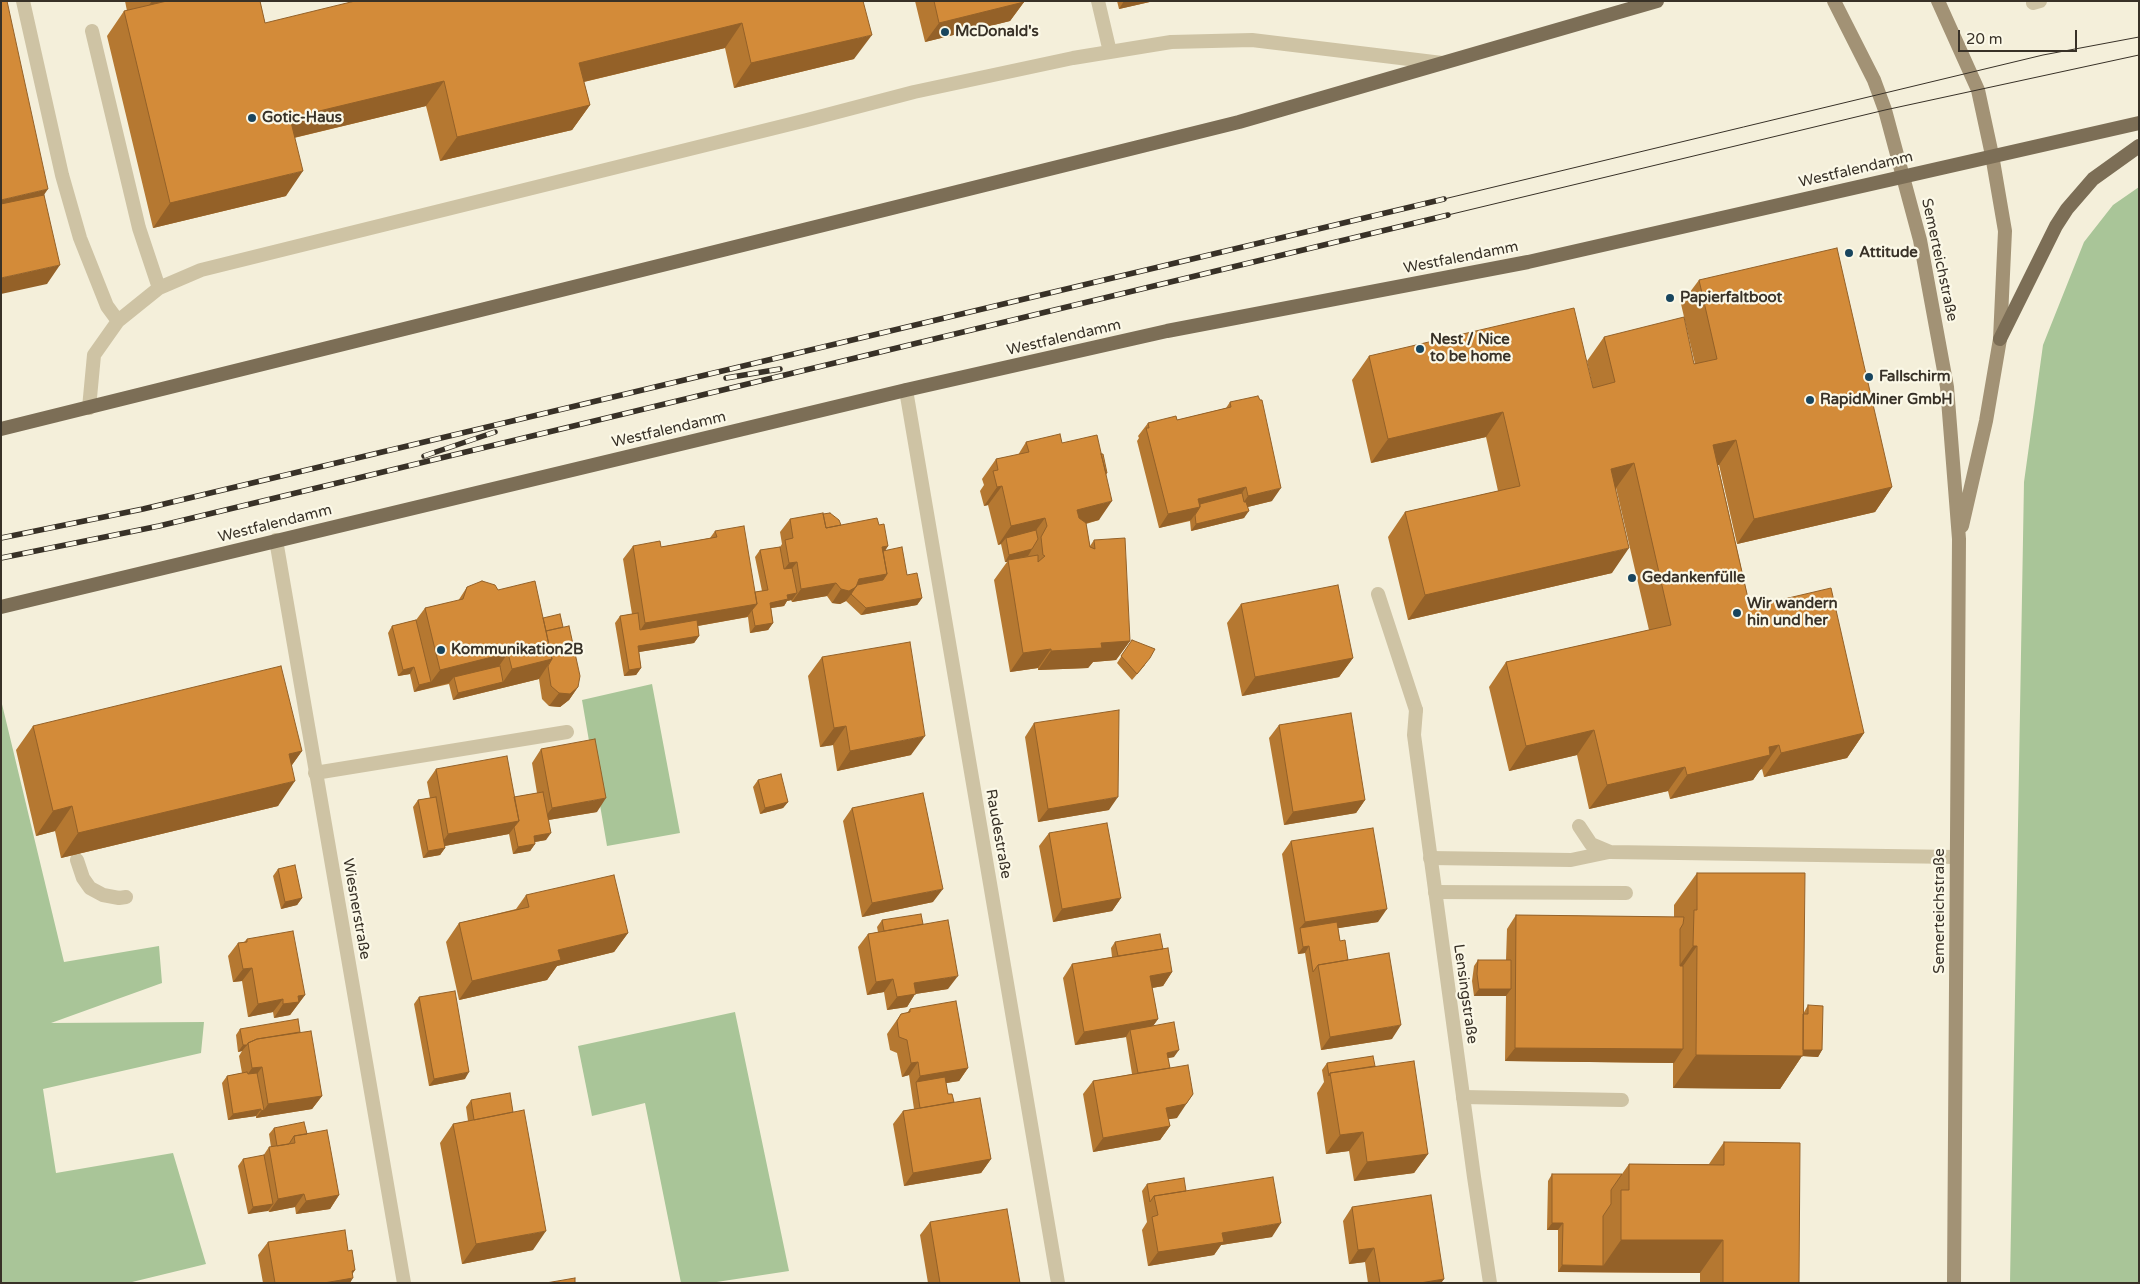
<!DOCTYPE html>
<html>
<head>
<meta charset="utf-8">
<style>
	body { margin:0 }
	#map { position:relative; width:2140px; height:1284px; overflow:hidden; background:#f4efda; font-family:"Varela Round",sans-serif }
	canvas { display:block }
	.frame { position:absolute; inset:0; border:2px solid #383127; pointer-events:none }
	.scale { position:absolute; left:1958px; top:30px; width:119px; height:22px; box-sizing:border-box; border:2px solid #383127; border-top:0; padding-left:6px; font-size:15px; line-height:18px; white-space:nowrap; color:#383127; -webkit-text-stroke:4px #fbf8e7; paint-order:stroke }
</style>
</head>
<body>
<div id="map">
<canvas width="2140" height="1284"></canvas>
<div class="frame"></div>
<div class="scale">20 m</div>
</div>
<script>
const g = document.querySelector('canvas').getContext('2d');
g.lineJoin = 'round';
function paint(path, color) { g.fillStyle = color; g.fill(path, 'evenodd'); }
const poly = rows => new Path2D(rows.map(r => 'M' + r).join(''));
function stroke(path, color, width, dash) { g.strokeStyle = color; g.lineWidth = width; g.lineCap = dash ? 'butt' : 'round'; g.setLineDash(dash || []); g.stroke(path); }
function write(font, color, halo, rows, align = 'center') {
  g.font = font + ' "Varela Round",sans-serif'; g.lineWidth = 4.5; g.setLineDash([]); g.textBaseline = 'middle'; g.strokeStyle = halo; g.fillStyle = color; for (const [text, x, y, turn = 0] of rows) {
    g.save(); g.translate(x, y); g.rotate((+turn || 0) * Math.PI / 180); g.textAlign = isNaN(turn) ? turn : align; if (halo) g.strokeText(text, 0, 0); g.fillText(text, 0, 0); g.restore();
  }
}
const green = poly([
	[2139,187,2139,1283,2010,1283,2024,482,2043,345,2084,242,2113,205],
	[652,684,680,833,607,846,582,700],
	[1,700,64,962,159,946,162,983,51,1023,204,1022,201,1053,43,1089,56,1173,173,1153,206,1264,128,1283,1,1283],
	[735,1012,789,1271,710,1283,681,1283,645,1103,592,1116,578,1046]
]);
const service = poly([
	[23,1,62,175,80,238,107,306,118,321],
	[1098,1,1110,52],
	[2033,3,2040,1],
	[92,31,139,228,159,288],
	[89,408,94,355,118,321,159,288,201,270,807,120,914,92,1073,58,1171,42,1252,40,1442,63],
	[1378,594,1416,710],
	[315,773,567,732],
	[1579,826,1591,844,1610,852,1956,857],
	[1430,858,1571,860,1609,852],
	[77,860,83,878,90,888,103,895,119,898,126,897],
	[1435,892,1626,893],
	[1463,1097,1622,1100]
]);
const minor = poly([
	[906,390,1058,1283],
	[276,540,404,1283],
	[1416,710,1414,735,1474,1177,1490,1283]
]);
const secondary = poly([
	[1834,1,1874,80,1885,110,1920,240,1947,387,1959,539,1954,1283],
	[1938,1,1978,90,1992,155,2005,231,2000,339,1986,421,1962,526]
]);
const primary = poly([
	[2000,339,2056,226,2067,209,2093,179,2139,146],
	[1,429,1239,122,1657,1],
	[1,607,906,390,1167,331,1528,262,2139,123]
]);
const tram = poly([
	[1444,199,2043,55,2139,37],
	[1448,215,1885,110,2139,55]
]);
const rail = poly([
	[726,378,780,369],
	[424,456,495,432],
	[1,538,143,509,1444,199],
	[1,558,159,526,1448,215]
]);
const wall = poly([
	[125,1,260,1,265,23,863,1,854,59,734,88,725,48,584,82,590,105,572,130,440,161,426,106,294,138,286,196,153,228,107,36,124,11,127,11],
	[915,1,1023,1,1024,2,1010,21,925,42],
	[1117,1,1154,1,1119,9],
	[1699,280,1892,487,1875,512,1737,544,1719,465,1718,465,1750,607,1864,733,1847,758,1764,777,1762,769,1760,770,1753,780,1670,799,1668,791,1589,809,1577,755,1509,771,1489,687,1506,662,1649,630,1616,488,1612,573,1408,620,1388,537,1405,512,1498,491,1486,437,1371,463,1352,380,1369,356,1593,388,1587,361,1604,337,1695,364,1681,304],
	[1230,402,1272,501,1248,507,1244,518,1191,531,1190,521,1159,528,1137,441,1139,438,1138,436,1148,423,1177,420,1226,408],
	[1026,442,1062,443,1101,454,1107,473,1106,475,1099,520,1086,524,1090,546,1094,540,1130,641,1116,660,1093,662,1088,668,1038,670,1038,668,1010,672,994,580,1007,562,1005,562,1001,544,998,545,988,505,984,506,980,491,984,485,982,479,996,459,1018,455],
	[790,519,841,525,879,525,888,546,885,551,907,575,922,598,917,605,861,615,846,601,840,604,832,603,827,596,792,602,791,600,787,601,784,606,771,608,773,623,768,630,750,633,748,617,698,626,699,636,694,643,639,652,641,668,636,675,624,676,615,623,620,616,632,614,623,559,633,546,661,547,710,538,715,531,755,592,762,591,755,557,760,550,780,547,782,544,780,532],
	[467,587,498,590,543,618,578,687,569,700,560,707,549,706,542,699,539,679,453,700,449,684,414,692,410,674,398,676,388,633,392,626,416,620,425,608,458,601],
	[1241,604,1353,658,1339,677,1242,696,1227,623],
	[1132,640,1145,665,1132,680,1117,663],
	[822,657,911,755,837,771,833,745,820,747,808,676],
	[1034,723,1109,810,1038,822,1025,737],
	[1279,725,1365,800,1356,813,1284,825,1269,738],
	[33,726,302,751,292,765,278,806,61,858,55,831,36,836,16,750],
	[541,749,597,812,548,820,546,840,535,842,535,844,530,851,513,854,509,834,445,846,445,848,440,855,423,858,413,807,418,800,430,798,427,782,436,769,514,797,537,793,532,763],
	[758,780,788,802,783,808,760,814,753,787],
	[852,808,933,902,862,917,843,821],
	[1049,833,1121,898,1112,911,1053,922,1039,846],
	[1291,841,1378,922,1338,928,1340,941,1348,960,1392,1039,1321,1050,1305,953,1298,954,1282,854],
	[278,869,302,898,297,905,281,909,273,876],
	[1697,873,1803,1014,1808,1005,1822,1050,1818,1057,1802,1056,1780,1089,1673,1088,1673,1063,1505,1061,1506,996,1474,996,1472,981,1474,966,1478,960,1506,960,1507,929,1516,915,1674,917,1674,905],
	[526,895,628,933,614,952,557,966,547,980,459,1000,446,942,459,923,516,909],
	[882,920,923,924,948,989,915,994,907,1007,887,1010,884,992,867,995,858,947,868,934,878,932,877,927],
	[247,939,305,995,290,1015,274,1018,273,1012,248,1017,242,981,233,982,228,956,238,943,244,942],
	[1115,942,1162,949,1172,972,1163,986,1152,988,1158,1019,1153,1026,1174,1057,1168,1058,1177,1118,1168,1119,1170,1126,1160,1140,1093,1152,1083,1094,1093,1081,1132,1074,1126,1037,1075,1045,1063,978,1072,964,1112,957,1111,948],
	[419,997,465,1079,429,1086,414,1004],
	[910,1009,968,1068,959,1081,946,1083,948,1094,991,1159,981,1173,904,1186,893,1124,903,1111,914,1109,909,1075,902,1077,897,1053,890,1050,887,1034,901,1014,907,1013],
	[240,1029,300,1032,322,1096,312,1109,256,1118,256,1116,228,1120,222,1083,227,1076,242,1073,239,1056,242,1051,238,1052,236,1035],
	[1327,1063,1375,1066,1428,1154,1414,1173,1354,1181,1349,1151,1326,1154,1317,1093,1324,1082,1322,1070],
	[471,1100,533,1250,462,1264,440,1143,453,1124,468,1121,466,1107],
	[274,1128,307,1134,339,1195,330,1209,296,1214,295,1207,269,1212,268,1210,248,1214,238,1166,243,1159,263,1156,269,1147,271,1147,269,1134],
	[1724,1142,1799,1283,1700,1283,1700,1273,1558,1272,1558,1230,1547,1230,1548,1181,1552,1174,1622,1174,1629,1164,1709,1164],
	[1147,1184,1186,1191,1272,1237,1221,1245,1214,1255,1148,1266,1142,1230,1147,1222,1142,1191],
	[1352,1207,1444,1279,1441,1283,1368,1283,1365,1262,1349,1264,1343,1221],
	[930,1222,1020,1283,928,1283,920,1235],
	[268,1242,348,1251,355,1270,352,1274,350,1283,263,1283,258,1255]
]);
const shadedWall = poly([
	[152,1,221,1,132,30],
	[1124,1,1154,1,1119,9],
	[1024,2,1010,21,925,42,939,23],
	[742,23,725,48,562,87,579,63],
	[872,35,854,59,734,88,751,63],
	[444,81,426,106,272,143,290,118],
	[590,105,572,130,440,161,457,137],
	[303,171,286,196,153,228,170,203],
	[48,189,31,214,1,220,1,200],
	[60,265,47,284,1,294,1,278],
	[1503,412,1486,437,1371,463,1388,439],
	[1736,440,1719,465,1696,470,1713,445],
	[1634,463,1616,488,1594,493,1611,469],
	[1002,486,988,505,984,506,997,487],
	[1246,487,1237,500,1199,509,1191,520,1159,528,1168,514,1198,499],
	[1892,487,1875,512,1737,544,1754,519],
	[1281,488,1272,501,1239,509,1248,496],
	[1112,501,1099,520,1063,529,1077,510],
	[1249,511,1244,518,1191,531,1196,524],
	[1045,518,1031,537,1006,538,1001,544,998,545,1011,526],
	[888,546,879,559,882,547],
	[1629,548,1612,573,1408,620,1425,595],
	[1032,549,1028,556,1008,561,1008,560,1007,562,1005,562,1009,555],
	[797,562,787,575,779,576,789,563],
	[887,574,878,587,853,592,846,601,840,604,832,603,841,589,859,579],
	[836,583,827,596,792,602,801,589],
	[797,593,792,600,787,601,784,606,765,609,770,603,787,595],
	[922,598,917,605,861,615,866,608],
	[757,604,747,617,636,637,645,623],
	[773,623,768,630,750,633,755,626],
	[699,636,694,643,633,653,638,646],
	[1130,641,1116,660,1093,662,1088,668,1038,670,1051,651,1101,643],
	[1051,649,1038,668,1010,672,1023,653],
	[508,653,495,672,454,677,449,683,414,692,419,685,431,682,440,670],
	[1353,658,1339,677,1242,696,1255,677],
	[552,659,539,679,453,700,458,693,503,682,512,669],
	[414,667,410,674,398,676,403,670],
	[641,668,636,675,624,676,629,670],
	[578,687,569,700,560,707,549,706,559,693],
	[846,726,833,745,820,747,834,728],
	[1594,730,1577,755,1509,771,1526,746],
	[1864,733,1847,758,1764,777,1781,753],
	[925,736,911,755,837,771,850,751],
	[1779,745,1762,769,1760,770,1753,780,1670,799,1687,775,1769,747],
	[302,751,284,776,289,754],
	[1685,767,1668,791,1589,809,1607,785],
	[295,781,278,806,61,858,78,833],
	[1118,797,1109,810,1038,822,1048,809],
	[606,798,597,812,542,821,552,808],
	[1365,800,1356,813,1284,825,1293,812],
	[788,802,783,808,760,814,765,808],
	[72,806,55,831,36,836,53,811],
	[519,821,509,834,439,847,448,834],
	[551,833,546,840,529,843,534,836],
	[535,844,530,851,513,854,518,847],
	[445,848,440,855,423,858,428,851],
	[943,889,933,902,862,917,872,903],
	[302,898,297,905,281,909,285,902],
	[1121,898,1112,911,1053,922,1062,909],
	[1387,909,1378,922,1301,934,1300,928,1305,922],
	[628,933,614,952,557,966,547,980,459,1000,472,981,558,950],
	[1309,946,1305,953,1298,954,1303,947],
	[1693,946,1697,946,1674,979,1670,979],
	[252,968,242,981,233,982,243,969],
	[1172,972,1163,986,1141,990,1150,976],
	[958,976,948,989,915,994,907,1007,887,1010,897,997,914,983],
	[893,979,884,992,867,995,876,982],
	[1479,989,1511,989,1506,996,1474,996],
	[305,995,290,1015,274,1018,283,1004,298,996],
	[283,999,273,1012,248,1017,258,1004],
	[1158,1019,1148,1033,1130,1030,1126,1037,1075,1045,1084,1032],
	[1401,1025,1392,1039,1321,1050,1330,1037],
	[243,1045,247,1045,242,1051,238,1052],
	[1515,1048,1683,1049,1674,1063,1505,1061],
	[1785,1049,1822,1050,1818,1057,1802,1056,1780,1089,1673,1088,1696,1055],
	[1179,1050,1174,1057,1162,1059,1167,1053],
	[918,1062,909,1075,902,1077,911,1063],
	[262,1067,253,1080,243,1081,252,1068],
	[968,1068,959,1081,917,1088,916,1082,920,1076],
	[469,1072,465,1079,429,1086,434,1079],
	[1193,1094,1177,1118,1157,1121,1166,1108],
	[322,1096,312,1109,256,1118,261,1111,264,1110,268,1104],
	[261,1109,256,1116,228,1120,233,1114],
	[1170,1126,1160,1140,1093,1152,1103,1138],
	[1363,1132,1349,1151,1326,1154,1340,1135],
	[1428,1154,1414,1173,1354,1181,1367,1162],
	[991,1159,981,1173,904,1186,913,1173],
	[304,1194,295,1207,269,1212,278,1199],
	[339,1195,330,1209,296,1214,306,1201],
	[273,1204,268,1211,248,1214,253,1207],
	[1281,1223,1272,1237,1221,1245,1214,1255,1148,1266,1158,1252,1222,1233],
	[1552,1223,1563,1223,1558,1230,1547,1230],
	[546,1231,533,1250,462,1264,476,1244],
	[1621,1240,1723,1240,1700,1273,1558,1272,1562,1265,1603,1266],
	[1374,1248,1365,1262,1349,1264,1358,1250],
	[355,1270,349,1279,353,1278,350,1283,324,1283],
	[1444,1279,1441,1283,1420,1283]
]);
const building = poly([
	[1,1,7,1,48,189,1,200,1,1],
	[167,1,260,1,265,23,355,1,863,1,872,35,751,63,742,23,579,63,590,105,457,137,444,81,290,118,303,171,170,203,124,11,167,1],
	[934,1,1023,1,1024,2,939,23,934,1],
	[44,195,60,265,1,278,1,204,44,195],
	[1837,248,1892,487,1754,519,1736,440,1713,445,1750,607,1831,588,1864,733,1781,753,1779,745,1769,747,1770,755,1687,775,1685,767,1607,785,1594,730,1526,746,1506,662,1671,625,1634,463,1611,469,1629,548,1425,595,1405,512,1520,486,1503,412,1388,439,1369,356,1574,308,1593,388,1615,382,1604,337,1684,317,1694,364,1717,359,1699,280,1837,248],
	[1258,396,1260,400,1262,400,1281,488,1248,496,1246,487,1198,499,1200,507,1168,514,1146,428,1149,428,1148,423,1176,416,1177,420,1231,407,1230,402,1258,396],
	[1060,434,1062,443,1097,435,1112,501,1077,510,1079,518,1086,523,1090,547,1095,549,1094,540,1125,538,1130,641,1101,643,1102,648,1051,651,1051,649,1023,653,1008,560,1038,555,1038,562,1045,556,1043,555,1041,537,1047,526,1045,518,1011,526,1002,486,997,487,993,471,998,470,996,459,1029,452,1026,442,1060,434],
	[1101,454,1103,454,1107,473,1106,473,1101,454],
	[1242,493,1244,502,1246,502,1249,511,1196,524,1195,515,1200,507,1200,504,1242,493],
	[823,513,826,528,877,518,879,525,884,524,888,546,882,547,887,574,859,579,856,587,849,591,841,589,836,583,801,589,797,562,789,563,785,540,793,538,790,519,823,513],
	[830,513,839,520,841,525,826,528,823,514,830,513],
	[744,526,757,604,645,623,633,546,660,541,661,547,717,537,715,531,744,526],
	[1036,530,1038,539,1032,549,1009,555,1006,538,1036,530],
	[780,547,784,569,792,568,797,593,787,595,788,599,770,603,773,623,755,626,752,610,757,604,755,592,768,590,760,550,780,547],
	[902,547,907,575,917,573,922,598,866,608,851,594,857,585,883,580,887,574,883,551,902,547],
	[482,581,495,585,498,590,535,581,552,659,512,669,508,653,440,670,425,608,463,599,467,587,482,581],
	[1338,585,1353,658,1255,677,1241,604,1338,585],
	[638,613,640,630,697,620,699,636,638,646,641,668,629,670,620,616,638,613],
	[560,614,563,627,546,631,543,618,560,614],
	[416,620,431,682,419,685,414,667,403,670,392,626,416,620],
	[569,626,580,676,578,687,570,694,559,693,551,686,548,666,552,659,546,631,569,626],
	[1132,640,1155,649,1150,658,1137,674,1121,656,1132,640],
	[910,642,925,736,850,751,846,726,834,728,822,657,910,642],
	[281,666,302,751,289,754,295,781,78,833,72,806,53,811,33,726,281,666],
	[500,666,503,682,458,693,454,677,500,666],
	[1119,710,1118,797,1048,809,1034,723,1119,710],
	[1351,713,1365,800,1293,812,1279,725,1351,713],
	[595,739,606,798,552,808,541,749,595,739],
	[507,756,519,821,448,834,436,769,507,756],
	[781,774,788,802,765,808,758,780,781,774],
	[543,792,551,833,534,836,535,844,518,847,514,827,519,821,514,797,543,792],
	[923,793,943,889,872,903,852,808,923,793],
	[436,797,445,848,428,851,418,800,436,797],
	[1107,823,1121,898,1062,909,1049,833,1107,823],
	[1373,828,1387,909,1305,922,1291,841,1373,828],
	[295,865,302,898,285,902,278,869,295,865],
	[1697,873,1805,873,1803,1056,1696,1055,1697,946,1693,946,1694,910,1697,910,1697,873],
	[614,875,628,933,558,950,561,960,472,981,459,923,529,907,526,895,614,875],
	[921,914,923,924,884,931,882,920,921,914],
	[1516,915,1684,917,1683,924,1680,929,1680,966,1683,966,1683,1049,1515,1048,1516,915],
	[948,920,958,976,914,983,916,994,897,997,893,979,876,982,868,934,948,920],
	[1337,922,1340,941,1345,940,1348,960,1318,965,1313,972,1309,946,1303,947,1300,928,1337,922],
	[293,931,305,995,298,996,299,1002,283,1004,283,999,258,1004,252,968,243,969,238,943,247,942,247,939,293,931],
	[1160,934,1163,949,1118,956,1115,942,1160,934],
	[1168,948,1172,972,1150,976,1158,1019,1084,1032,1072,964,1168,948],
	[1389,953,1401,1025,1330,1037,1318,965,1389,953],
	[1478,960,1511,960,1511,989,1479,989,1477,974,1478,960],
	[455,991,469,1072,434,1079,419,997,455,991],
	[956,1001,968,1068,920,1076,918,1062,911,1063,907,1040,899,1037,897,1021,901,1014,910,1012,910,1009,956,1001],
	[1808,1005,1823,1006,1822,1050,1803,1050,1803,1014,1808,1014,1808,1005],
	[298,1019,300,1032,257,1039,248,1043,247,1045,243,1045,240,1029,298,1019],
	[1174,1022,1179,1050,1167,1053,1170,1068,1138,1073,1130,1030,1174,1022],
	[311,1031,322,1096,268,1104,262,1067,252,1068,248,1043,257,1039,311,1031],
	[1373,1056,1375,1066,1330,1073,1329,1076,1327,1063,1373,1056],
	[1414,1061,1428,1154,1367,1162,1363,1132,1340,1135,1330,1073,1414,1061],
	[1188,1065,1193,1094,1186,1104,1166,1108,1170,1126,1103,1138,1093,1081,1188,1065],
	[247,1072,248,1074,257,1073,264,1110,261,1111,261,1109,233,1114,227,1076,247,1072],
	[945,1077,948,1094,952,1094,954,1102,920,1108,916,1082,945,1077],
	[510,1093,513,1112,474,1120,471,1100,510,1093],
	[980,1098,991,1159,913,1173,903,1111,980,1098],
	[524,1110,546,1231,476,1244,453,1124,524,1110],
	[304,1122,307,1134,294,1136,289,1144,277,1146,274,1128,304,1122],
	[327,1130,339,1195,306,1201,304,1194,278,1199,269,1147,295,1143,294,1136,327,1130],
	[1724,1142,1800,1143,1799,1283,1723,1283,1723,1240,1621,1240,1621,1190,1629,1190,1629,1164,1724,1165,1724,1142],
	[264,1155,273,1204,253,1207,243,1159,264,1155],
	[1552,1174,1622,1174,1611,1190,1611,1204,1603,1216,1603,1266,1562,1265,1563,1223,1552,1223,1552,1174],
	[1273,1177,1281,1223,1222,1233,1224,1242,1158,1252,1152,1217,1158,1215,1154,1196,1273,1177],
	[1184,1178,1186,1191,1154,1196,1150,1202,1147,1184,1184,1178],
	[1431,1195,1444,1279,1420,1283,1380,1283,1374,1248,1358,1250,1352,1207,1431,1195],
	[1007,1209,1020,1283,940,1283,930,1222,1007,1209],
	[345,1230,348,1251,352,1250,355,1270,352,1271,353,1278,324,1283,275,1283,268,1242,345,1230],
	[575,1278,575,1283,546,1283,575,1278]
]);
const markers = [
	[945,32,5,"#18455e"],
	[252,118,5,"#18455e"],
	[1849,253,5,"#18455e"],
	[1670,298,5,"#18455e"],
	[1420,349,5,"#18455e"],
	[1869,377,5,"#18455e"],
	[1810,400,5,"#18455e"],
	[1632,578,5,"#18455e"],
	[1737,613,5,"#18455e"],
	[441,650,5,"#18455e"]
];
const poiNames = [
	["McDonald's",955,32],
	["Gotic-Haus",262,118],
	["Attitude",1859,253],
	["Papierfaltboot",1680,298],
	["Nest / Nice",1430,340],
	["to be home",1430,357],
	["Fallschirm",1879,377],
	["RapidMiner GmbH",1820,400],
	["Gedankenfülle",1642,578],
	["Wir wandern",1747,604],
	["hin und her",1747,621],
	["Kommunikation2B",451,650]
];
const streetNames = [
	["Westfalendamm",1856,170,-13],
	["Westfalendamm",1461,258,-11],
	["Semerteichstraße",1939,260,78],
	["Westfalendamm",1064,338,-13],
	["Westfalendamm",669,430,-13],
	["Westfalendamm",275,524,-14],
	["Raudestraße",998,834,80],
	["Wiesnerstraße",356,909,80],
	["Semerteichstraße",1940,911,-90],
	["Lensingstraße",1465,994,82]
];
paint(green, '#a9c598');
stroke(service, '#cec3a4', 14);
stroke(minor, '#cec3a4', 14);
stroke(secondary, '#a29275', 14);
stroke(primary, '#7c6e56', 14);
stroke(tram, '#383127', 1);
stroke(rail, '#383127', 5.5);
stroke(rail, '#fbf8e7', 4, [11]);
paint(wall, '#b57831');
paint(shadedWall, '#946128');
paint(building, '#d38b39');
stroke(building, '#946128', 1);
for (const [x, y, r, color] of markers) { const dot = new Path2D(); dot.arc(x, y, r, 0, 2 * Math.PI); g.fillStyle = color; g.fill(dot); stroke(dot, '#fbf8e7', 2); }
write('bold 15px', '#383127', '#fbf8e7', poiNames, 'left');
write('15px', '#383127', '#fbf8e7', streetNames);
</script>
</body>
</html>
